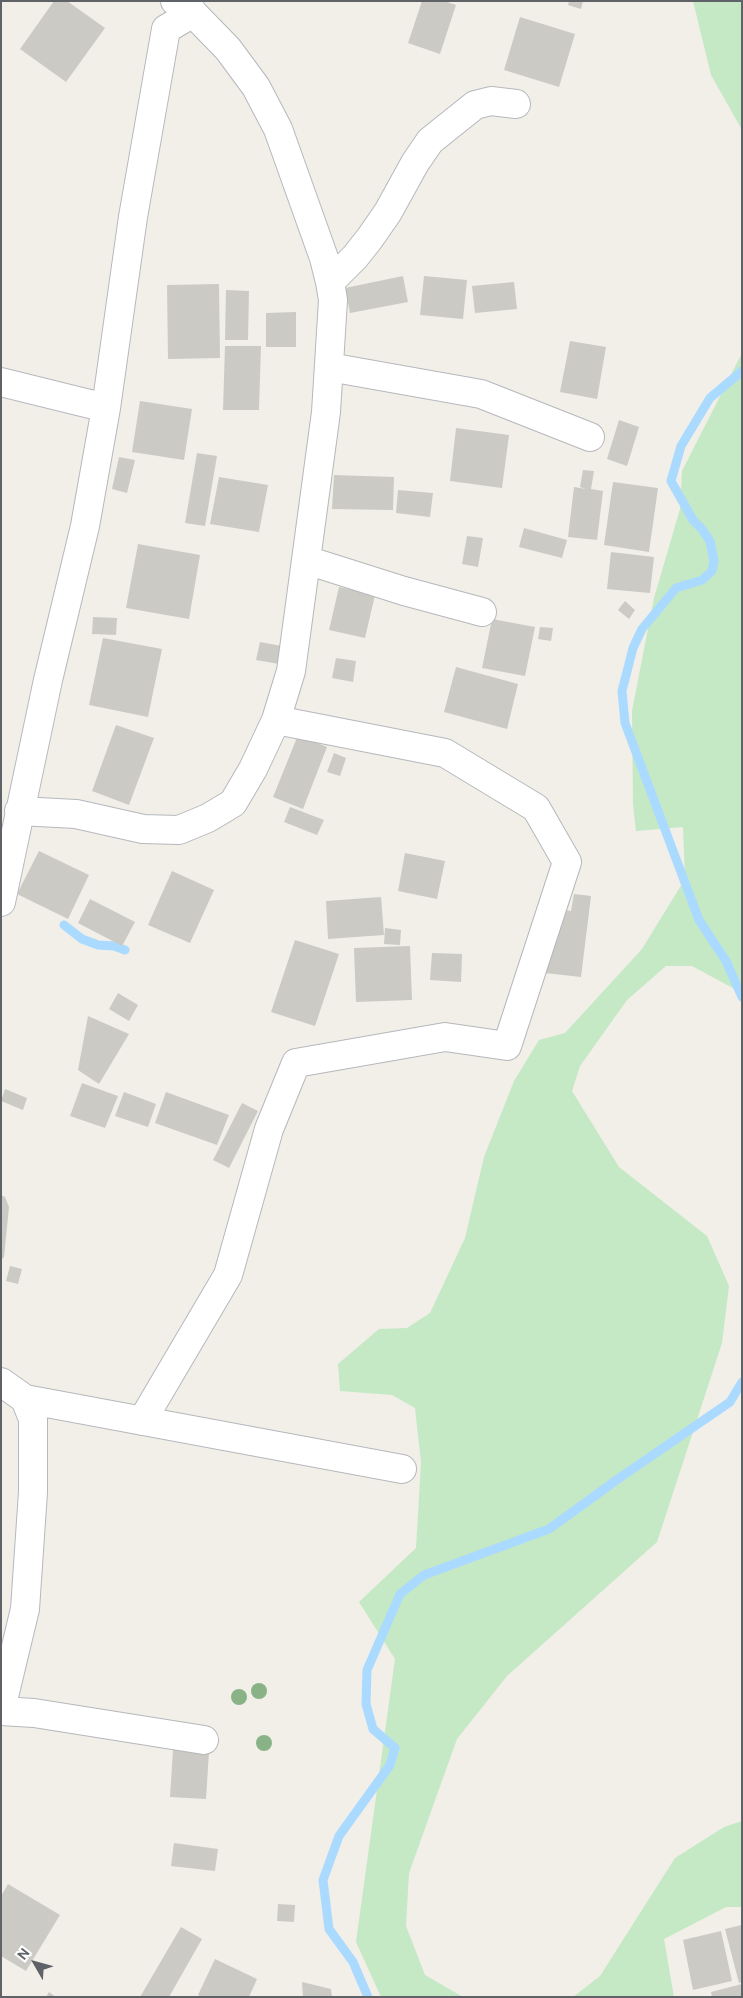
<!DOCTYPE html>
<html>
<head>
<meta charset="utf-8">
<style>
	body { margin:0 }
	#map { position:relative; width:743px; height:1998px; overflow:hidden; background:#f1efe8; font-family:Ubuntu,sans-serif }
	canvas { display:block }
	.frame { position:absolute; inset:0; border:2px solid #5f6368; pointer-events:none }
	.north { position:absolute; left:10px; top:1938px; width:50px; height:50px; -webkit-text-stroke:4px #fff; paint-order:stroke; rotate:308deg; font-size:14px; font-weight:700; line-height:20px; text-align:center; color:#5f6368 }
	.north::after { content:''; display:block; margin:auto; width:18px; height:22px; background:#5f6368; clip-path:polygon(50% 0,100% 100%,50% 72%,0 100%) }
</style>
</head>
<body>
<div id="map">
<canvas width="743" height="1998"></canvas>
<div class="frame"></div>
<div class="north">N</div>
</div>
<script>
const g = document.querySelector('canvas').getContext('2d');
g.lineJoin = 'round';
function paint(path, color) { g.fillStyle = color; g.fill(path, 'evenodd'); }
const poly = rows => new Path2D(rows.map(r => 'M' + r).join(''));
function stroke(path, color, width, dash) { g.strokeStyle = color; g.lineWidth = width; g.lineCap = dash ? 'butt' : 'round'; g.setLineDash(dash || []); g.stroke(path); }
const green = poly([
	[693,1,742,1,742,130,711,75],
	[742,353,742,993,692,966,666,966,627,1000,580,1066,572,1091,619,1167,707,1236,729,1286,722,1343,657,1542,507,1676,457,1739,409,1873,406,1926,425,1975,463,1997,381,1997,356,1942,395,1659,359,1602,416,1548,421,1462,415,1408,392,1395,340,1391,338,1364,379,1329,407,1328,430,1313,465,1238,484,1157,514,1081,539,1040,565,1033,642,949,685,879,683,827,636,831,633,804,632,711,654,598,680,509,682,471],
	[742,1821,742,1907,726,1907,664,1939,674,1997,573,1997,600,1976,675,1858,724,1827]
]);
const stream = poly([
	[742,371,710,398,681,446,671,481,693,520,701,528,710,541,714,561,712,571,702,580,676,588,642,629,633,648,622,691,625,723,699,920,726,961,742,997],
	[64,925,82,939,98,945,114,946,125,950],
	[368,1997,353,1962,329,1929,323,1880,339,1836,390,1765,395,1748,373,1729,366,1704,367,1670,400,1594,424,1575,549,1529,618,1479,730,1402,742,1382]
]);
const building = poly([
	[54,1,67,1,105,28,66,82,20,49],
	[422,1,444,1,456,5,440,54,408,43],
	[569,1,583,1,581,9,568,5],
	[520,17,575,34,559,87,504,70],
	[403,276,408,302,350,313,345,288],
	[424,276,467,280,463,319,420,315],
	[514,282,517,309,475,313,472,286],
	[219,284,220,358,168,359,167,285],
	[226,290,249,291,248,340,225,340],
	[296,312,296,347,266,347,266,313],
	[570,341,606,347,597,399,560,392],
	[225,346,261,346,259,410,223,410],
	[140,401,192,409,184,460,132,452],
	[619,420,639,427,627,466,607,459],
	[456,428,509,435,502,488,450,481],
	[197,453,217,456,205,526,185,523],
	[119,457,135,460,127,493,112,489],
	[583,470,594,471,591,489,603,491,597,540,568,537,574,487,586,489,580,487],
	[334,475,394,477,393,510,332,509],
	[219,477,268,485,259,532,210,524],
	[613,482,658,488,649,552,604,545],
	[398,490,433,493,430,517,396,513],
	[524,528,567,540,562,558,519,547],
	[467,536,483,538,478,567,462,564],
	[138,544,200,555,189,619,126,608],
	[611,552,654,557,650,593,607,589],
	[339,587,375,595,365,638,329,630],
	[625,601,635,610,629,619,618,610],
	[93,617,117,618,116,635,92,634],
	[492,619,535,627,525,676,482,668],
	[540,627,553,628,551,641,538,639],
	[103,638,162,649,148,717,89,705],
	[260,642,282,646,279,664,256,660],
	[336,658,356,661,353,682,332,678],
	[456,667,518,684,507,729,444,712],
	[116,725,154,738,129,805,92,791],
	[298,735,327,747,303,809,273,797],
	[334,753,346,758,340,776,327,772],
	[290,807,324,820,317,835,284,822],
	[39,851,89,875,68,919,17,894],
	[405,853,445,861,437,899,398,891],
	[172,871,214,890,190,943,148,925],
	[574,894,591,896,581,977,545,973,553,909,571,911],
	[381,897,384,935,328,939,326,901],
	[90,899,135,922,122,946,78,923],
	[385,928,401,930,400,945,384,944],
	[295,940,339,954,315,1026,271,1012],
	[410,946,412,1000,356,1002,354,948],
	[432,953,462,954,461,982,430,980],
	[118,993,138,1005,129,1021,109,1009],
	[88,1016,129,1034,99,1084,78,1070],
	[82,1083,118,1096,105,1128,70,1116],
	[5,1089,27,1098,23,1110,1,1101],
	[124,1092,156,1104,148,1127,115,1116],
	[166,1092,229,1115,217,1145,155,1123],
	[242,1103,258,1111,229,1168,213,1160],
	[1,1195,5,1197,9,1207,4,1257,1,1260],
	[10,1266,22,1269,18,1284,6,1281],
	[173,1750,209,1752,206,1799,170,1797],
	[174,1843,218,1849,215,1871,171,1866],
	[8,1884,60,1915,26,1971,1,1956,1,1896],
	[278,1904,295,1905,294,1922,277,1921],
	[742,1925,742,1982,739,1983,725,1929],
	[181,1927,202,1939,169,1997,140,1997],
	[721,1931,732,1981,693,1990,683,1940],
	[215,1959,257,1979,249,1997,201,1997,198,1995],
	[302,1982,331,1989,332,1997,303,1997],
	[742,1984,742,1997,712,1997,711,1992],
	[49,1992,56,1997,46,1997]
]);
const minor = poly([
	[330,282,355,257,370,238,388,212,415,163,430,141,475,105,491,101,516,104],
	[329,367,481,394,590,437],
	[1,382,106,408],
	[306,560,404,591,482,612],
	[19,811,76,814,143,829,179,830,208,818,233,803,253,769,276,720,291,671,326,412,333,300,330,282,324,258,278,129,256,87,228,49,193,13,175,1],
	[1,902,48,680,85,526,106,408,133,217,166,29,193,13,186,1],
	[1,1382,25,1399,33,1419,33,1492,25,1609,1,1709],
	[25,1399,402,1469],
	[142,1421,228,1275,269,1129,296,1063,445,1037,507,1046,567,862,536,808,445,753,276,720],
	[1,1711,34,1713,204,1740]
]);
const trees = [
	[259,1691],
	[239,1697],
	[264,1743]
];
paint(green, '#c5e8c5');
stroke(stream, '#aadaff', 9);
paint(building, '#cccac5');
stroke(minor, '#b5b8bc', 30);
stroke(minor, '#fff', 28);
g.fillStyle = '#89b387';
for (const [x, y] of trees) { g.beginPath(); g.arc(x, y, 8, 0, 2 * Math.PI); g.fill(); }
</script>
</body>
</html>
